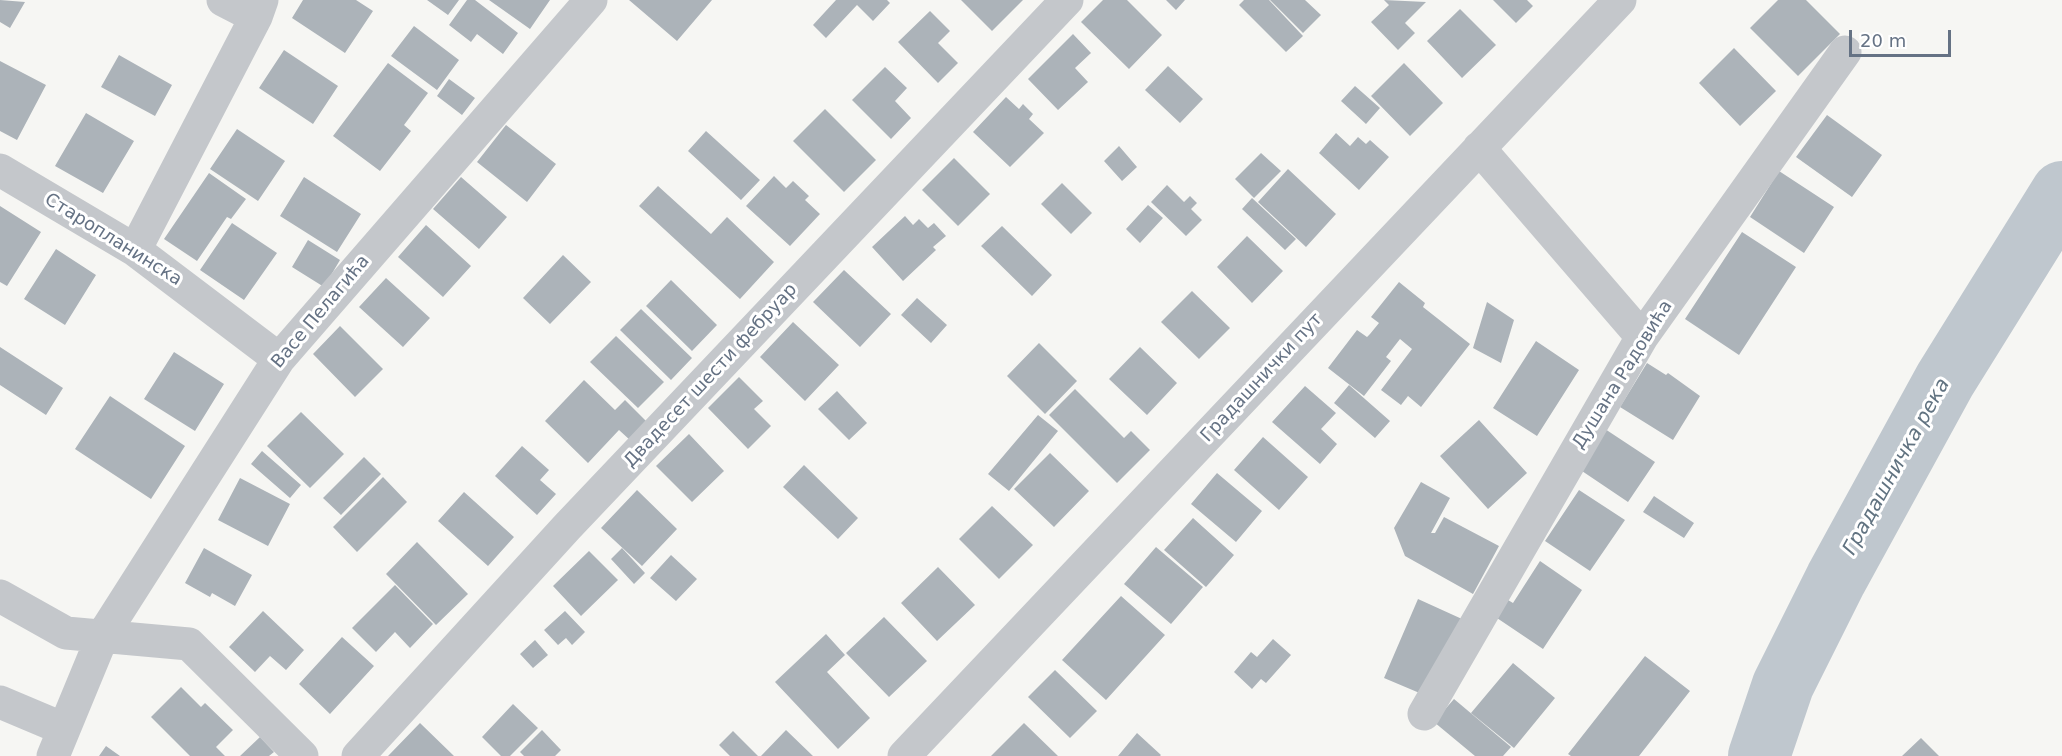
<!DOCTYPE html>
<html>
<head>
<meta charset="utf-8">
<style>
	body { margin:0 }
	#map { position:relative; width:2062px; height:756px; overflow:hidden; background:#f6f6f3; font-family:"DejaVu Sans",sans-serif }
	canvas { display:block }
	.scale { position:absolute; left:1849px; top:30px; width:102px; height:27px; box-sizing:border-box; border:3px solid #657284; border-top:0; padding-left:8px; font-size:18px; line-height:21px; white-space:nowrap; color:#657284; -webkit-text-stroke:4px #fff; paint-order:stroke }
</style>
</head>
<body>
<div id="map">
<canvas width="2062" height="756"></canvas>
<div class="scale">20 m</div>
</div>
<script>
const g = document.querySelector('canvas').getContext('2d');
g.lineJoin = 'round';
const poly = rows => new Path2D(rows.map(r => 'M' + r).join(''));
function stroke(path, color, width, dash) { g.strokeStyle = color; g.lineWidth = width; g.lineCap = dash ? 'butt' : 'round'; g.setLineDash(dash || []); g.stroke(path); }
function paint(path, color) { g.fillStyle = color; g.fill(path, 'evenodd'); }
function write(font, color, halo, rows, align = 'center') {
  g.font = font + ' "DejaVu Sans",sans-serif'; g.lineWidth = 6; g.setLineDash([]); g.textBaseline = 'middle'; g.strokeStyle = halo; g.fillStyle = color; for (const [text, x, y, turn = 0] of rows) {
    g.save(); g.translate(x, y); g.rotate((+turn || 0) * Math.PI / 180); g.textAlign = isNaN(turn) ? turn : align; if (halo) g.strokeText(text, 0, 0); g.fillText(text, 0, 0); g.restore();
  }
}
const river = poly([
	[1759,756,1783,685,1836,579,1945,380,2062,192]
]);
const building = poly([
	[0,0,25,2,10,28,0,22],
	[303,0,356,0,373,11,345,53,292,18],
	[427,0,459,0,448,15],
	[467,0,475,0,518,33,503,54,477,34,471,42,449,25],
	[489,0,550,0,530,29],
	[629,0,712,0,677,41],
	[836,0,887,0,890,3,873,21,857,5,826,38,813,25],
	[961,0,1023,0,992,31],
	[1103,0,1127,0,1162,35,1129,69,1081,22],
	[1166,0,1185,0,1176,10],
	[1244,0,1269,0,1303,36,1286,52,1239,5],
	[1270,0,1305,0,1321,15,1303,33],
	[1384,0,1426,2,1405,23,1415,33,1398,50,1371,22,1389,5],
	[1493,0,1527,0,1533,6,1516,23],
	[1778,0,1806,0,1840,34,1798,76,1750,28],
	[1460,9,1496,45,1462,78,1427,41],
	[930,11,950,31,938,43,958,63,938,83,898,42],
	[414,26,459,60,437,90,391,56],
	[1073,34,1091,53,1075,68,1088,82,1058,110,1028,79],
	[1734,48,1776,91,1740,126,1699,83],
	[284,50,338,86,313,124,259,88],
	[119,55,172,85,155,116,101,87],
	[0,61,46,85,17,140,0,131],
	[388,63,428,93,404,125,411,131,380,171,333,136],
	[1404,63,1443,103,1410,136,1371,96],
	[1168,66,1203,99,1180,123,1145,90],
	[885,67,907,88,895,101,911,118,891,139,852,100],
	[449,79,475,98,462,115,437,96],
	[1355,86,1380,108,1366,124,1341,101],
	[1006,97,1019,109,1023,104,1033,114,1029,119,1044,133,1010,167,973,132],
	[825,109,876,160,844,192,793,141],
	[86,113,134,141,103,193,55,166],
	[1827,115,1882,155,1852,197,1796,157],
	[506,125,556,164,527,202,477,162],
	[237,129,285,161,258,201,210,169],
	[706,131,760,180,741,200,688,151],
	[1336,133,1350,146,1358,137,1366,144,1370,140,1389,157,1359,190,1319,153],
	[1119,146,1137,167,1122,181,1104,161],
	[1261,153,1281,171,1254,198,1235,179],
	[954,158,990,194,958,226,922,190],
	[1288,169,1336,214,1306,247,1258,202],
	[1779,171,1834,207,1804,253,1750,217],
	[209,173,246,199,231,219,227,217,197,261,164,239],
	[774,176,786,188,793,181,809,196,805,200,820,214,790,246,746,206],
	[304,177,361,214,337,252,280,216],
	[461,177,507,217,479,249,433,209],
	[1062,183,1092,213,1071,234,1041,204],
	[1167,185,1184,202,1190,196,1197,203,1191,209,1202,220,1186,236,1151,202],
	[658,186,711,234,727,217,774,262,740,299,639,206],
	[1252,198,1296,239,1285,250,1242,209],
	[1148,205,1163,218,1140,243,1126,229],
	[0,206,41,232,7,286,0,282],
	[905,216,913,225,919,219,928,228,934,223,946,236,933,247,936,250,903,281,872,247],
	[232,223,277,253,244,300,200,270],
	[426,225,471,266,443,297,398,257],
	[1002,226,1052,275,1032,296,981,246],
	[1742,232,1796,267,1739,355,1685,319],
	[1247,236,1283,271,1252,303,1217,267],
	[308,240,340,260,324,287,292,267],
	[56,249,96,275,65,325,24,299],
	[563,255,591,282,550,324,523,298],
	[844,270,891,314,860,347,813,302],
	[386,278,430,318,403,347,359,307],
	[671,280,717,325,692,351,646,306],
	[1399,282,1425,303,1423,307,1470,344,1421,407,1408,396,1401,405,1381,390,1412,349,1400,339,1386,357,1391,361,1364,396,1328,368,1357,330,1367,337,1370,334,1379,323,1371,317],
	[1192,291,1230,328,1199,359,1161,322],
	[917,298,947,325,931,343,901,315],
	[1487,302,1514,320,1501,363,1473,348],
	[641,309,692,358,671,380,620,330],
	[793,322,839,365,805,401,760,357],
	[340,326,383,369,355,397,313,354],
	[616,336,664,382,638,408,590,362],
	[1536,341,1579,370,1537,436,1493,408],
	[1039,343,1077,381,1045,414,1007,376],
	[0,347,63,388,46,415,0,385],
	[1140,347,1177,383,1147,415,1109,379],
	[174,352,224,384,195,431,144,399],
	[1647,363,1666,375,1668,373,1700,396,1673,440,1620,407],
	[739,377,763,401,754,409,771,426,748,449,708,408],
	[584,380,615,410,625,400,648,423,631,441,619,430,588,463,545,421],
	[1349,385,1390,421,1375,438,1334,403],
	[1305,386,1336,413,1321,429,1337,444,1320,464,1272,422],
	[1075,389,1124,438,1131,431,1150,450,1117,483,1049,415],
	[837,391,867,423,849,440,818,409],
	[110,396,185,446,151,499,75,449],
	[301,412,344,454,310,488,267,446],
	[1038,415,1058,431,1009,491,988,474],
	[1479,420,1527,473,1488,509,1440,456],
	[1605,429,1655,462,1628,502,1579,469],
	[689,434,724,471,692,502,656,466],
	[1263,437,1308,477,1279,510,1234,470],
	[522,446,549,470,540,480,556,494,537,515,495,476],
	[262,451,301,485,290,498,251,464],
	[1050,453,1089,491,1054,527,1014,489],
	[364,457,381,474,341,515,323,498],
	[804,465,858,518,838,539,783,487],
	[1217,473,1262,511,1236,542,1191,504],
	[383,477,407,502,357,552,333,527],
	[240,478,290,504,268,546,218,520],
	[1421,482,1450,498,1431,533,1435,533,1444,517,1499,546,1473,594,1405,556,1394,528],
	[637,490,677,529,642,566,601,528],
	[1579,490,1625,520,1590,571,1545,541],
	[464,492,514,537,488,566,438,521],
	[1654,496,1694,523,1684,538,1643,512],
	[992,506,1033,545,999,579,959,539],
	[1193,518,1234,555,1206,587,1164,550],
	[417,542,468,594,436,625,386,574],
	[1156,547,1203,587,1171,624,1124,584],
	[204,548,252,575,235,606,212,593,210,597,185,583],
	[622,548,645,573,634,584,611,559],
	[589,551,618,580,581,616,553,586],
	[671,555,697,579,676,601,650,578],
	[1540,561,1582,590,1543,649,1491,614,1503,597,1513,603],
	[938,567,975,605,937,641,901,603],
	[395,585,433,624,410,648,395,632,376,652,352,628],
	[1121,596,1165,635,1106,700,1062,660],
	[1418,599,1462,619,1429,697,1384,678],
	[263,611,304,650,286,670,270,656,255,672,229,647],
	[565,611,585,632,572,645,566,638,558,645,544,630],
	[884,617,927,661,889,697,846,653],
	[826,634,845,655,827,672,870,718,838,749,775,682],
	[342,637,374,666,330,714,299,684],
	[1273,639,1291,655,1266,683,1261,679,1252,689,1234,672,1251,652,1257,657],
	[535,640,548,655,533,668,520,654],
	[1645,656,1690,691,1639,756,1571,756,1568,754],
	[1513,663,1555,698,1514,748,1471,713],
	[1055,670,1097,711,1070,738,1028,697],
	[181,687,201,707,205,703,233,730,216,747,225,756,190,756,151,717],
	[1454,699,1511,747,1503,756,1475,756,1434,722],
	[513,704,538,728,510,756,501,756,482,737],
	[420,723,454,756,388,756],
	[1024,723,1058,756,991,756],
	[542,730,561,750,555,756,524,756,520,752],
	[786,730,813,756,761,756],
	[733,731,758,756,730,756,719,745],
	[1137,733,1161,755,1160,756,1118,756],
	[260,737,274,752,269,756,240,756],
	[1921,738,1939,756,1902,756],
	[106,746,120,756,99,756]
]);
const street = poly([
	[223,0,256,17],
	[1479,148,1642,337],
	[0,170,135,250,279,359],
	[135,250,256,17,262,0],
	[0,596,66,633,189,644,302,756],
	[0,702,64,729],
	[1424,714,1642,337,1845,52],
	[53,756,103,635,279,359,591,0],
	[358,756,567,527,1067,0],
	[904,756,1620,0]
]);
const streetNames = [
	["Старопланинска",113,240,32],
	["Васе Пелагића",321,312,-50],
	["Душана Радовића",1623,375,-58],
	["Двадесет шести фебруар",711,376,-47],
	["Градашнички пут",1262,378,-47]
];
const waterNames = [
	["Градашничка река",1897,467,-61]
];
stroke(river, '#bfc7ce', 62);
paint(building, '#acb3b9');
stroke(street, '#c4c7cb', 33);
write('18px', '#657284', '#fff', streetNames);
write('italic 20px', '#617381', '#fff', waterNames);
</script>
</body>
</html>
